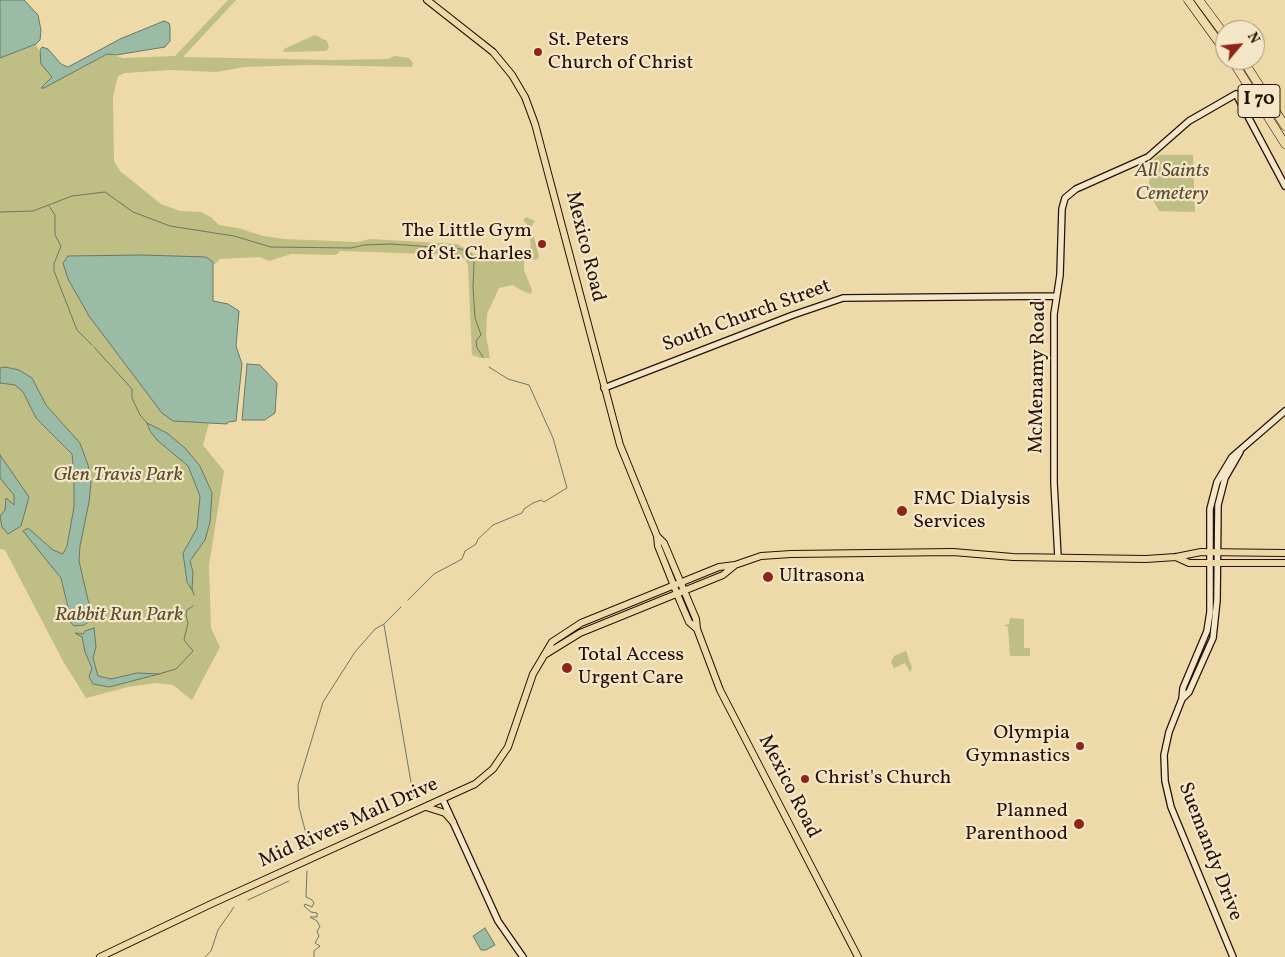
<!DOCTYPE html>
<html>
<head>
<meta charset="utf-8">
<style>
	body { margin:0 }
	#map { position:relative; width:1285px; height:957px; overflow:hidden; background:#eedaa9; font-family:Vollkorn,serif }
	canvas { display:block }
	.north { position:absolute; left:1215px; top:20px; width:50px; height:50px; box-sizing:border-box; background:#f4e7c7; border:1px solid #a2917a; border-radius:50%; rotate:62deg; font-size:14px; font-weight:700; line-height:20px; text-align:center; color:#271007 }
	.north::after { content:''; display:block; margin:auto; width:18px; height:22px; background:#8f2418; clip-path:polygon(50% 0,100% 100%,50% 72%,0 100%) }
</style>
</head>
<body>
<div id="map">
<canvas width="1285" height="957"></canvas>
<div class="north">N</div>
</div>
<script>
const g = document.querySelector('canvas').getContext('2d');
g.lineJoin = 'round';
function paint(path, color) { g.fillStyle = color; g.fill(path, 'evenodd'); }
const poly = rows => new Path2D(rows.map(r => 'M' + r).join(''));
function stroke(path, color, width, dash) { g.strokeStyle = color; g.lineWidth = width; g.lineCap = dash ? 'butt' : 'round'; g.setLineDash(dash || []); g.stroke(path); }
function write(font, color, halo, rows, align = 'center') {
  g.font = font + ' Vollkorn,serif'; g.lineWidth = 4.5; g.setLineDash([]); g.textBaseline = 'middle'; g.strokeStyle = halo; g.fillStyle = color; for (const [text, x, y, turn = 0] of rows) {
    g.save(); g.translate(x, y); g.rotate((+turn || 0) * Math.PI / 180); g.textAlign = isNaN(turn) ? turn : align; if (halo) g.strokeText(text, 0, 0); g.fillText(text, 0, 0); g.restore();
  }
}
const green = poly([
	[228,0,236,0,183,57,332,60,387,59,395,56,409,58,413,63,412,67,307,65,244,67,216,72,172,70,125,73,118,76,113,97,114,161,120,171,161,204,180,211,201,212,212,218,219,225,238,228,263,236,285,239,358,242,370,239,457,244,474,254,515,256,531,247,529,227,523,220,526,217,535,221,531,227,539,256,538,259,524,261,524,270,532,290,531,294,525,292,512,285,499,288,487,314,486,335,490,358,481,358,472,355,468,265,465,259,456,255,340,251,336,255,291,254,269,261,260,257,220,259,214,265,213,262,173,421,209,423,203,445,224,471,209,565,211,628,220,647,192,700,173,685,156,683,128,687,86,698,63,661,5,550,0,549,0,54,36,44,41,56,56,76,108,54,123,58,175,56],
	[179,443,185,448,200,469,212,493,210,514,193,468],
	[315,35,327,41,329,48,326,51,283,52,284,49],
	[1159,155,1193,155,1195,212,1159,211,1148,191,1152,161],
	[1010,618,1024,619,1024,648,1030,648,1030,656,1010,656,1008,627,1004,625,1009,624],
	[906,651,912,668,910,672,905,663,894,668,891,662,894,656]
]);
const water = poly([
	[0,0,24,0,38,15,41,30,40,40,36,44,0,58,0,0],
	[164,21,169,23,170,27,170,41,165,47,116,55,107,54,44,88,41,88,52,77,41,64,40,50,42,47,48,49,61,64,68,67,120,39,164,21],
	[142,255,206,257,213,262,213,301,228,304,239,311,236,346,242,364,236,421,228,422,227,424,173,421,162,413,89,316,68,279,63,263,68,256,142,255],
	[247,364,260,365,277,383,275,413,265,420,242,420,247,364],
	[5,367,19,370,32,378,46,405,80,443,88,465,91,483,89,502,80,546,79,561,88,600,93,613,90,621,84,625,74,626,68,619,68,607,61,578,23,531,28,528,53,550,63,554,67,546,74,507,74,473,72,454,36,418,23,392,15,385,0,383,0,368,5,367],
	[147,423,167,433,185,448,200,466,212,493,210,522,205,540,190,561,193,572,192,590,187,582,183,553,197,528,200,496,188,466,157,440,150,431,147,423],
	[0,455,29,497,21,526,8,534,2,527,0,516,5,510,6,498,14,505,14,495,0,478,0,455],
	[94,628,96,647,93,658,98,676,111,679,137,673,159,674,109,687,93,684,89,677,92,668,85,652,82,637,75,633,83,634,85,631,94,628],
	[485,928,495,945,486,950,481,950,473,936,485,928]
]);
const stream = poly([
	[49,206,55,215,55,235,61,246,54,264,54,271,77,330,92,345],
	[0,212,33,211,72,196,105,192,133,212,170,226,234,236,271,247,351,248,364,245,391,244,461,249,472,255,474,263,473,287,475,318,481,335,476,341,477,348,483,357],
	[94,347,132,389,132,398,140,415,148,424],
	[192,589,194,595],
	[408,600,434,574,462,559,465,551,476,544,478,539,493,525,522,513,524,509,533,503,541,500,544,502,567,488,553,438,529,385,508,379,489,367],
	[384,625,414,800],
	[159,674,176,669,193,651,184,640,188,623,186,615,187,610,193,606],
	[310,849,299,807,298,785,323,702,355,652,375,629,384,624,401,607],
	[307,871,306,897,312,900,314,903,312,907,305,904,304,906,311,912,317,913,317,917,310,917,317,921,320,927,317,931,319,936,315,943,320,946,314,951,314,957],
	[248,900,289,881],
	[205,957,211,951,218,930,234,907]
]);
const secondary = poly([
	[604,388,793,315,843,298,1055,296],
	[1058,557,1054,483,1054,314,1060,275,1062,209,1065,198,1076,189,1148,157,1189,121,1236,94,1285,186],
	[1182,699,1189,692,1213,638,1217,600,1218,505,1225,478,1240,452],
	[443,800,498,921,523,957],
	[1233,957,1171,807,1165,781,1164,755,1169,732,1182,699,1183,688,1207,631,1210,612,1210,509,1217,482,1232,457,1285,411]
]);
const primary = poly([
	[427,0,493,52,512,75,525,97,535,124,620,445,657,536,664,543,696,619,697,629,720,690,858,957],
	[657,536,658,546,680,601,689,622,697,629],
	[1176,557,1189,563,1285,563],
	[546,654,580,633,723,575,734,566],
	[426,807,445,813,453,822],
	[100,957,211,904,475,784,493,769,508,747,533,674,552,642,581,623,719,567,735,565,761,556,791,554,953,552,1013,557,1146,559,1176,557,1201,552,1285,553]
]);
const highway = poly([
	[1188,0,1225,51],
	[1199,0,1225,35],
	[1232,60,1285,144],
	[1243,60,1285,126]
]);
const markers = [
	[538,52,5,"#8f2418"],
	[542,244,5,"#8f2418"],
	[902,511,6,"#8f2418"],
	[768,577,6,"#8f2418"],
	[567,668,6,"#8f2418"],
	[1080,746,5,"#8f2418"],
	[805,779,5,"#8f2418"],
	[1079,824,6,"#8f2418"]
];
const shields = [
	[1259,101,42]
];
const shieldNames = [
	["I 70",1259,101]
];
const poiNames = [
	["St. Peters",548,41],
	["Church of Christ",548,64],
	["The Little Gym",532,232,"right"],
	["of St. Charles",532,255,"right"],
	["FMC Dialysis",913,500],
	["Services",913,523],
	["Ultrasona",779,577],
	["Total Access",578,656],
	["Urgent Care",578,679],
	["Olympia",1070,734,"right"],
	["Gymnastics",1070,757,"right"],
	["Christ's Church",815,779],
	["Planned",1068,812,"right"],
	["Parenthood",1068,835,"right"]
];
const parkNames = [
	["All Saints",1172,172],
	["Cemetery",1172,195],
	["Glen Travis Park",118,476],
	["Rabbit Run Park",119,616]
];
const streetNames = [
	["Mexico Road",584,247,76],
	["South Church Street",747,317,-20],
	["McMenamy Road",1039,377,-89],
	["Mexico Road",788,787,63],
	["Mid Rivers Mall Drive",349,824,-24],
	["Suemandy Drive",1209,852,69]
];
paint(green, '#bfbe84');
paint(water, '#9abba5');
stroke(water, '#6c7766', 1);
stroke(stream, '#6c7766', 1);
stroke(secondary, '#271007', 8);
stroke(primary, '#271007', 8);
stroke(highway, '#271007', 9);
stroke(secondary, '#f4e7c7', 5.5);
stroke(primary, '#eedaa9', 6);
stroke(highway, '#eedaa9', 8);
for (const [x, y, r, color] of markers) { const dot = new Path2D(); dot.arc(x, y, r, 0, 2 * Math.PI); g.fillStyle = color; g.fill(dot); stroke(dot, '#f4e7c7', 2); }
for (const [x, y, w] of shields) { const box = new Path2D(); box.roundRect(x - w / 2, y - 16.5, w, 33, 4); g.fillStyle = '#f4e7c7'; g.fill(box); stroke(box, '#271007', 1); }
write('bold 19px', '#271007', null, shieldNames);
write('20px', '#271007', '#f4e7c7', poiNames, 'left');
write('italic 20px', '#5c4d33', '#f4e7c7', parkNames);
write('20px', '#271007', '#f4e7c7', streetNames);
</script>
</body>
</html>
